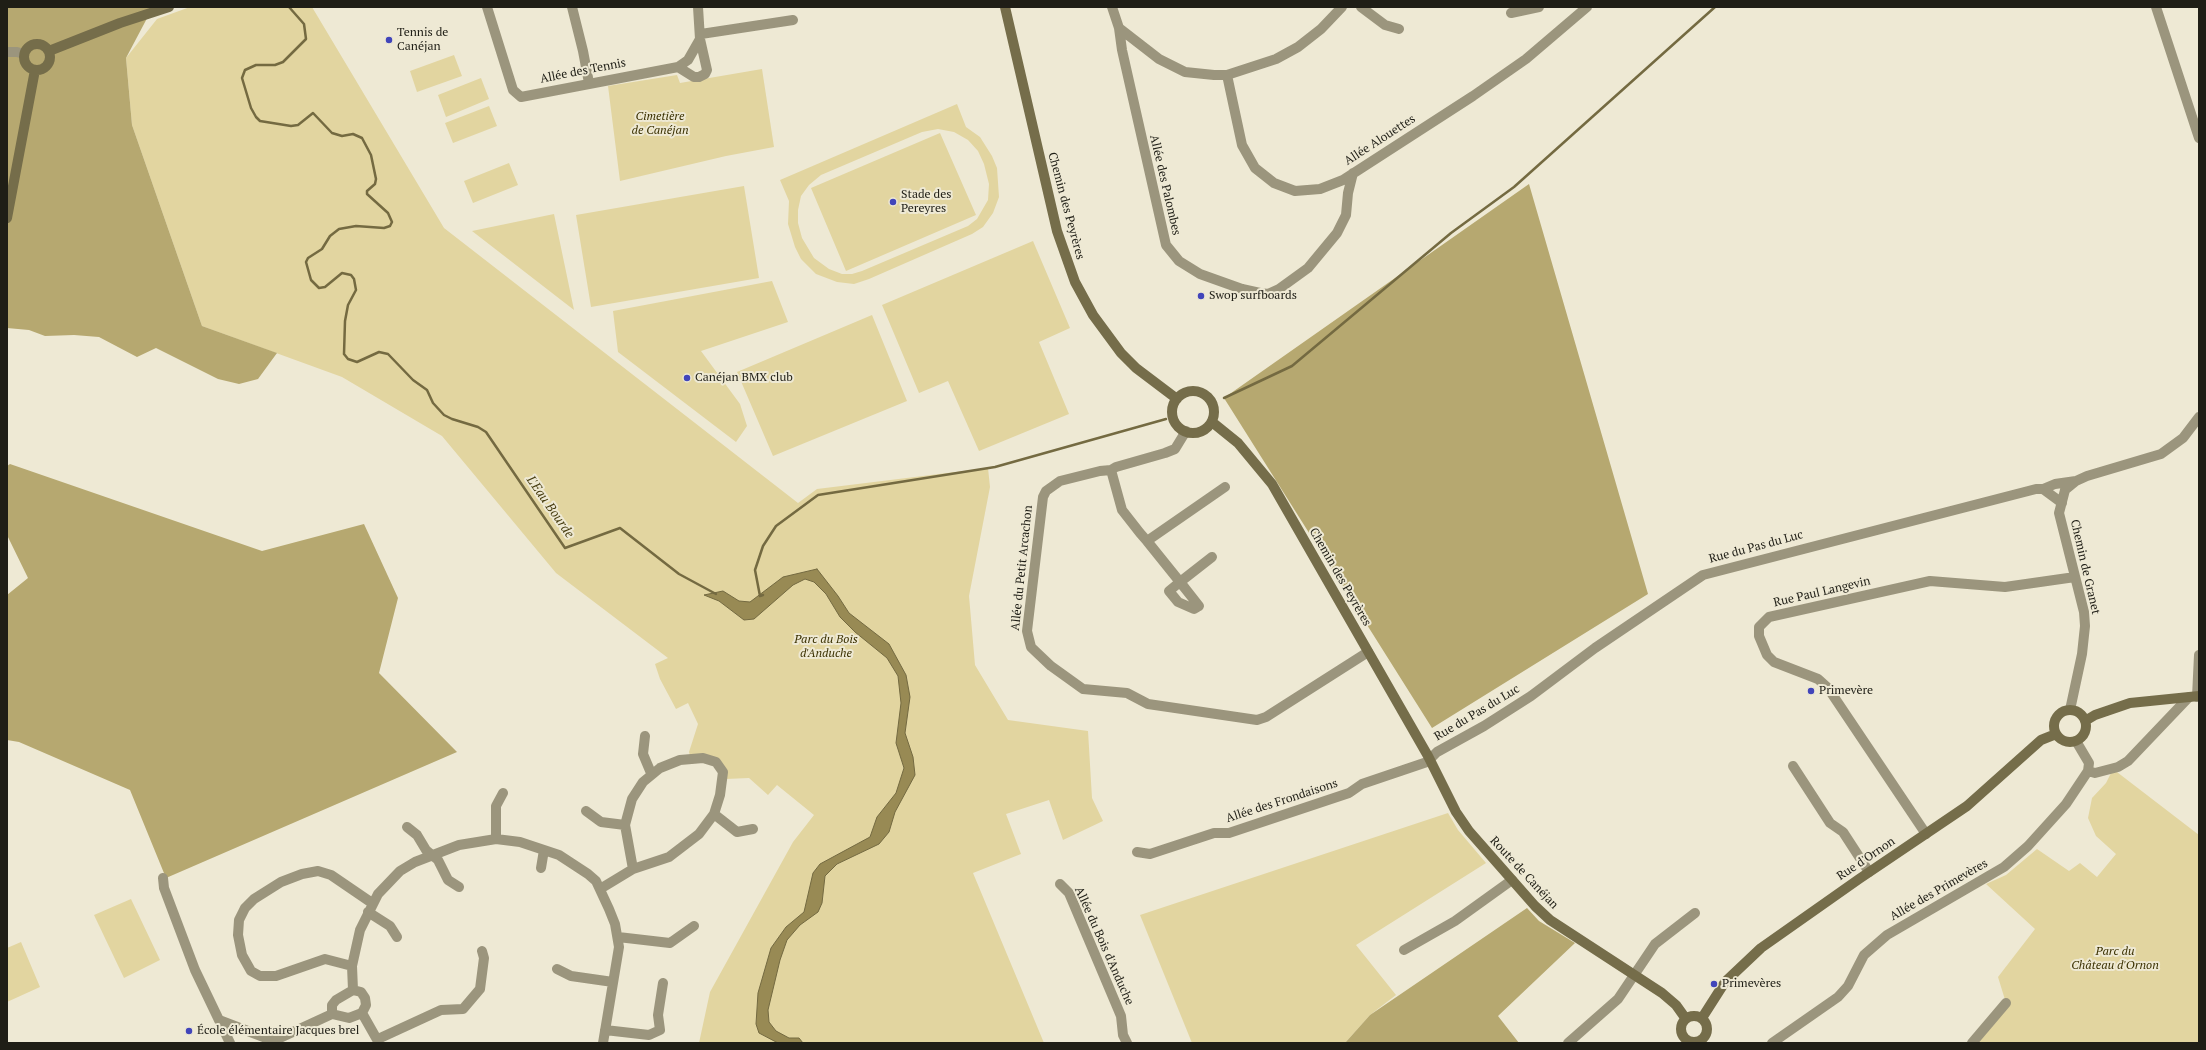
<!DOCTYPE html>
<html>
<head>
<meta charset="utf-8">
<style>
	body { margin:0 }
	#map { position:relative; width:2206px; height:1050px; overflow:hidden; background:#eee9d4; font-family:"PT Serif",serif }
	canvas { display:block }
	.frame { position:absolute; inset:0; border:8px solid #1f1e16; pointer-events:none }
</style>
</head>
<body>
<div id="map">
<canvas width="2206" height="1050"></canvas>
<div class="frame"></div>
</div>
<script>
const g = document.querySelector('canvas').getContext('2d');
g.lineJoin = 'round';
function paint(path, color) { g.fillStyle = color; g.fill(path, 'evenodd'); }
const poly = rows => new Path2D(rows.map(r => 'M' + r).join(''));
function stroke(path, color, width, dash) { g.strokeStyle = color; g.lineWidth = width; g.lineCap = dash ? 'butt' : 'round'; g.setLineDash(dash || []); g.stroke(path); }
function write(font, color, halo, rows, align = 'center') {
  g.font = font + ' "PT Serif",serif'; g.lineWidth = 4; g.setLineDash([]); g.textBaseline = 'middle'; g.strokeStyle = halo; g.fillStyle = color; for (const [text, x, y, turn = 0] of rows) {
    g.save(); g.translate(x, y); g.rotate((+turn || 0) * Math.PI / 180); g.textAlign = isNaN(turn) ? turn : align; if (halo) g.strokeText(text, 0, 0); g.fillText(text, 0, 0); g.restore();
  }
}
const green = poly([
	[190,7,312,7,444,228,798,503,817,489,988,468,990,487,969,596,975,665,1008,720,1088,731,1092,798,1103,821,1063,840,1049,800,1006,814,1021,854,973,873,1044,1043,699,1043,710,992,793,842,814,815,777,785,768,795,749,778,726,779,720,766,691,759,689,752,698,724,688,703,676,709,660,679,655,664,668,658,556,573,442,436,342,377,202,326,132,125,126,58,157,19],
	[454,55,462,76,417,92,410,71],
	[762,69,774,147,726,156,620,181,608,86,677,75,680,83],
	[481,78,489,99,446,117,438,95],
	[957,104,966,127,980,137,992,156,997,168,999,197,993,213,983,227,972,234,869,279,854,284,837,282,816,274,801,259,795,247,788,224,789,201,780,180],
	[938,129,954,132,968,140,978,151,984,164,989,184,988,200,977,219,968,226,862,271,852,274,842,274,829,269,814,258,802,238,798,223,798,210,801,196,809,185,821,175,922,132],
	[489,106,497,126,453,143,445,123],
	[940,133,976,215,846,271,811,188],
	[509,163,518,185,473,203,464,181],
	[744,186,759,278,591,307,576,215],
	[554,214,574,310,472,231],
	[1033,241,1070,328,1039,342,1069,414,979,451,948,381,919,393,882,305],
	[772,281,788,322,701,351,740,404,747,426,736,442,618,352,613,311],
	[872,315,907,401,773,456,737,372],
	[2113,769,2199,835,2199,1043,1980,1043,1976,1039,2006,1003,1998,977,2035,929,1986,884,2006,875,2037,849,2069,871,2080,863,2097,877,2116,854,2096,836,2088,818,2092,798,2106,783],
	[1448,813,1458,830,1486,863,1356,945,1396,995,1370,1015,1345,1043,1192,1043,1140,915],
	[131,899,160,960,124,978,94,915],
	[21,942,40,987,7,1002,7,948]
]);
const forest = poly([
	[7,7,153,7,126,58,132,125,202,326,277,353,258,379,239,384,218,379,156,348,137,357,99,337,74,335,45,336,29,330,7,328],
	[1529,184,1648,594,1432,728,1224,398],
	[10,464,262,551,364,524,398,598,379,673,457,752,166,878,130,790,19,742,7,740,7,595,28,578,7,535,7,466],
	[1527,908,1539,921,1575,943,1498,1016,1519,1043,1345,1043,1370,1015]
]);
const water = poly([
	[817,569,838,596,849,613,889,644,906,675,910,697,905,733,913,757,915,775,895,812,889,832,879,844,837,864,825,876,822,903,818,912,800,925,787,940,780,960,768,1010,769,1022,776,1031,789,1038,799,1038,803,1043,778,1043,759,1033,756,1024,758,993,771,948,786,927,804,912,813,873,820,864,870,837,877,817,896,793,904,768,896,743,901,703,898,676,887,658,855,632,840,617,826,594,814,582,805,579,793,585,754,619,744,620,719,601,704,595,723,591,739,601,750,602,783,577,817,569]
]);
const stream = poly([
	[289,7,304,24,306,39,283,62,275,65,256,65,245,70,242,78,251,108,256,117,260,121,291,126,298,125,313,113,332,133,342,136,353,134,362,138,371,155,376,179,375,184,367,191,367,194,388,213,392,222,390,226,384,228,356,226,339,229,330,236,322,249,308,258,306,262,311,280,319,288,325,287,342,273,351,275,354,279,356,290,348,305,345,321,344,354,348,359,357,362,379,352,388,354,413,380,427,390,433,403,444,415,452,419,478,427,486,432,565,548,620,528,679,574,716,594],
	[1224,398,1292,366,1451,233,1514,187,1715,7],
	[763,595,760,596,755,570,763,546,776,526,818,495,995,467,1166,419]
]);
const street = poly([
	[487,7,513,90,521,97,678,67,688,60,700,39,698,7],
	[572,7,583,51,589,83],
	[1112,7,1119,28,1159,59,1185,72,1214,75,1227,75,1276,59,1298,47,1321,29,1342,7],
	[1361,7,1385,25,1399,29],
	[2156,7,2199,138],
	[1511,13,1539,7],
	[1119,28,1122,50,1166,245,1179,261,1200,274,1242,289,1260,293,1268,294,1279,289,1308,268,1337,233,1346,215,1348,193,1353,173],
	[701,34,793,20],
	[7,52,17,52,24,54],
	[678,67,694,77,699,77,705,74,707,70,700,39],
	[1227,75,1242,145,1255,168,1274,183,1295,191,1320,189,1343,180,1473,96,1526,59,1587,7],
	[1186,431,1175,449,1165,453,1116,467,1111,470,1100,471,1060,481,1046,491,1043,497,1027,631,1031,647,1051,666,1083,689,1127,693,1148,704,1257,720,1266,717,1368,652],
	[1111,470,1122,510,1140,533,1147,541,1180,582,1199,606,1194,609,1178,602,1169,591,1180,582,1212,557],
	[2043,489,2062,503],
	[1147,541,1225,487],
	[2197,697,2199,655],
	[2070,710,2082,654,2085,626,2084,612,2059,513,2065,490,2076,481,2087,476,2161,454,2183,438,2199,417],
	[645,736,643,754,651,773],
	[1793,766,1830,823,1843,832,1869,872],
	[2088,771,2095,773,2118,767,2128,761,2189,697],
	[586,811,601,822,625,825],
	[714,814,737,832,753,829],
	[407,827,417,835,426,850,438,860,448,880,459,887],
	[1926,834,1828,688,1818,679,1774,662,1767,655,1759,636,1759,627,1769,617,1930,581,2005,587,2075,577],
	[496,839,496,806,503,793],
	[1137,852,1150,854,1214,833,1229,833,1349,793,1362,784,1427,762,1437,752,1484,726,1531,696,1595,648,1703,575,2036,489,2043,489,2055,484,2076,481],
	[541,868,544,850],
	[163,878,164,888,195,970,230,1043],
	[1060,884,1069,893,1121,1016,1123,1035,1127,1043],
	[600,889,633,869,669,857,699,834,714,814,720,795,723,772,716,762,703,758,680,760,660,768,643,782,632,799,625,825,633,869],
	[368,912,390,926,397,937],
	[618,937,670,943,694,926],
	[1404,950,1455,921,1512,880],
	[352,966,325,959,276,976,260,976,251,971,242,955,238,935,239,920,245,908,254,899,281,882,302,874,318,871,331,875,372,903],
	[557,969,571,976,613,982],
	[353,990,352,966,360,930,378,894,400,871,415,862,459,845,496,839,520,842,559,855,588,874,596,881,609,909,615,924,619,947,603,1043],
	[353,990,361,992,365,998,366,1005,362,1013,349,1018,332,1014,332,1005,336,1000,353,990],
	[362,1013,379,1043],
	[219,1020,274,1041],
	[605,1030,649,1035,660,1030,658,1015,663,983],
	[378,1039,441,1010,463,1009,480,989,484,958,482,951],
	[269,1043,332,1014],
	[1568,1043,1618,999,1655,944,1695,913],
	[1772,1043,1838,997,1848,986,1864,955,1887,935,2004,867,2028,846,2066,804,2088,771,2089,763,2076,741],
	[1972,1043,2006,1003]
]);
const secondary = poly([
	[1005,7,1057,231,1075,282,1093,315,1121,353,1136,368,1177,399],
	'24 57a13 13 0 1 1 26 0a13 13 0 1 1-26 0Z',
	[49,51,120,23,169,7],
	[7,218,35,70],
	'1172 412a21 21 0 1 1 42 0a21 21 0 1 1-42 0Z',
	[1212,422,1238,443,1272,484,1428,756,1456,812,1469,831,1535,906,1550,920,1662,993,1676,1005,1686,1019],
	'2054 726a16 16 0 1 1 32 0a16 16 0 1 1-32 0Z',
	[2085,721,2095,715,2130,703,2199,696],
	'1681 1029a13 13 0 1 1 26 0a13 13 0 1 1-26 0Z',
	[1702,1018,1725,982,1761,948,1859,879,1967,806,2041,740,2056,734]
]);
const markers = [
	[389,40,4,"#4145ba"],
	[893,202,4,"#4145ba"],
	[1201,296,4,"#4145ba"],
	[687,378,4,"#4145ba"],
	[1811,691,4,"#4145ba"],
	[1714,984,4,"#4145ba"],
	[189,1031,4,"#4145ba"]
];
const poiNames = [
	["Tennis de",397,33],
	["Canéjan",397,47],
	["Stade des",901,195],
	["Pereyres",901,209],
	["Swop surfboards",1209,296],
	["Canéjan BMX club",695,378],
	["Primevère",1819,691],
	["Primevères",1722,984],
	["École élémentaire Jacques brel",197,1031]
];
const streetNames = [
	["Allée des Tennis",583,71,-11],
	["Allée Alouettes",1380,140,-33],
	["Allée des Palombes",1165,185,77],
	["Chemin des Peyrères",1066,206,75],
	["Rue du Pas du Luc",1756,547,-15],
	["Chemin de Granet",2085,567,77],
	["Allée du Petit Arcachon",1022,568,-84],
	["Chemin des Peyrères",1340,577,60],
	["Rue Paul Langevin",1822,592,-13],
	["Rue du Pas du Luc",1477,713,-31],
	["Allée des Frondaisons",1282,801,-18],
	["Rue d'Ornon",1866,859,-34],
	["Route de Canéjan",1524,873,47],
	["Allée des Primevères",1939,890,-30],
	["Allée du Bois d'Anduche",1104,946,66]
];
const parkNames = [
	["Cimetière",660,117],
	["de Canéjan",660,131],
	["Parc du Bois",826,640],
	["d'Anduche",826,654],
	["Parc du",2115,952],
	["Château d'Ornon",2115,966]
];
const waterNames = [
	["L'Eau Bourde",550,507,55]
];
paint(green, '#e2d5a0');
paint(forest, '#b6a870');
paint(water, '#988a54');
stroke(water, '#746a41', 1);
stroke(stream, '#746a41', 2.5);
stroke(street, '#9b957d', 10);
stroke(secondary, '#756d4a', 10);
for (const [x, y, r, color] of markers) { const dot = new Path2D(); dot.arc(x, y, r, 0, 2 * Math.PI); g.fillStyle = color; g.fill(dot); stroke(dot, '#eee9d4', 1.5); }
write('12px', '#1f1e16', '#eee9d4', poiNames, 'left');
write('12px', '#1f1e16', '#eee9d4', streetNames);
write('italic 12px', '#3a3001', '#eee9d4', parkNames);
write('italic 13px', '#463c0f', '#eee9d4', waterNames);
</script>
</body>
</html>
